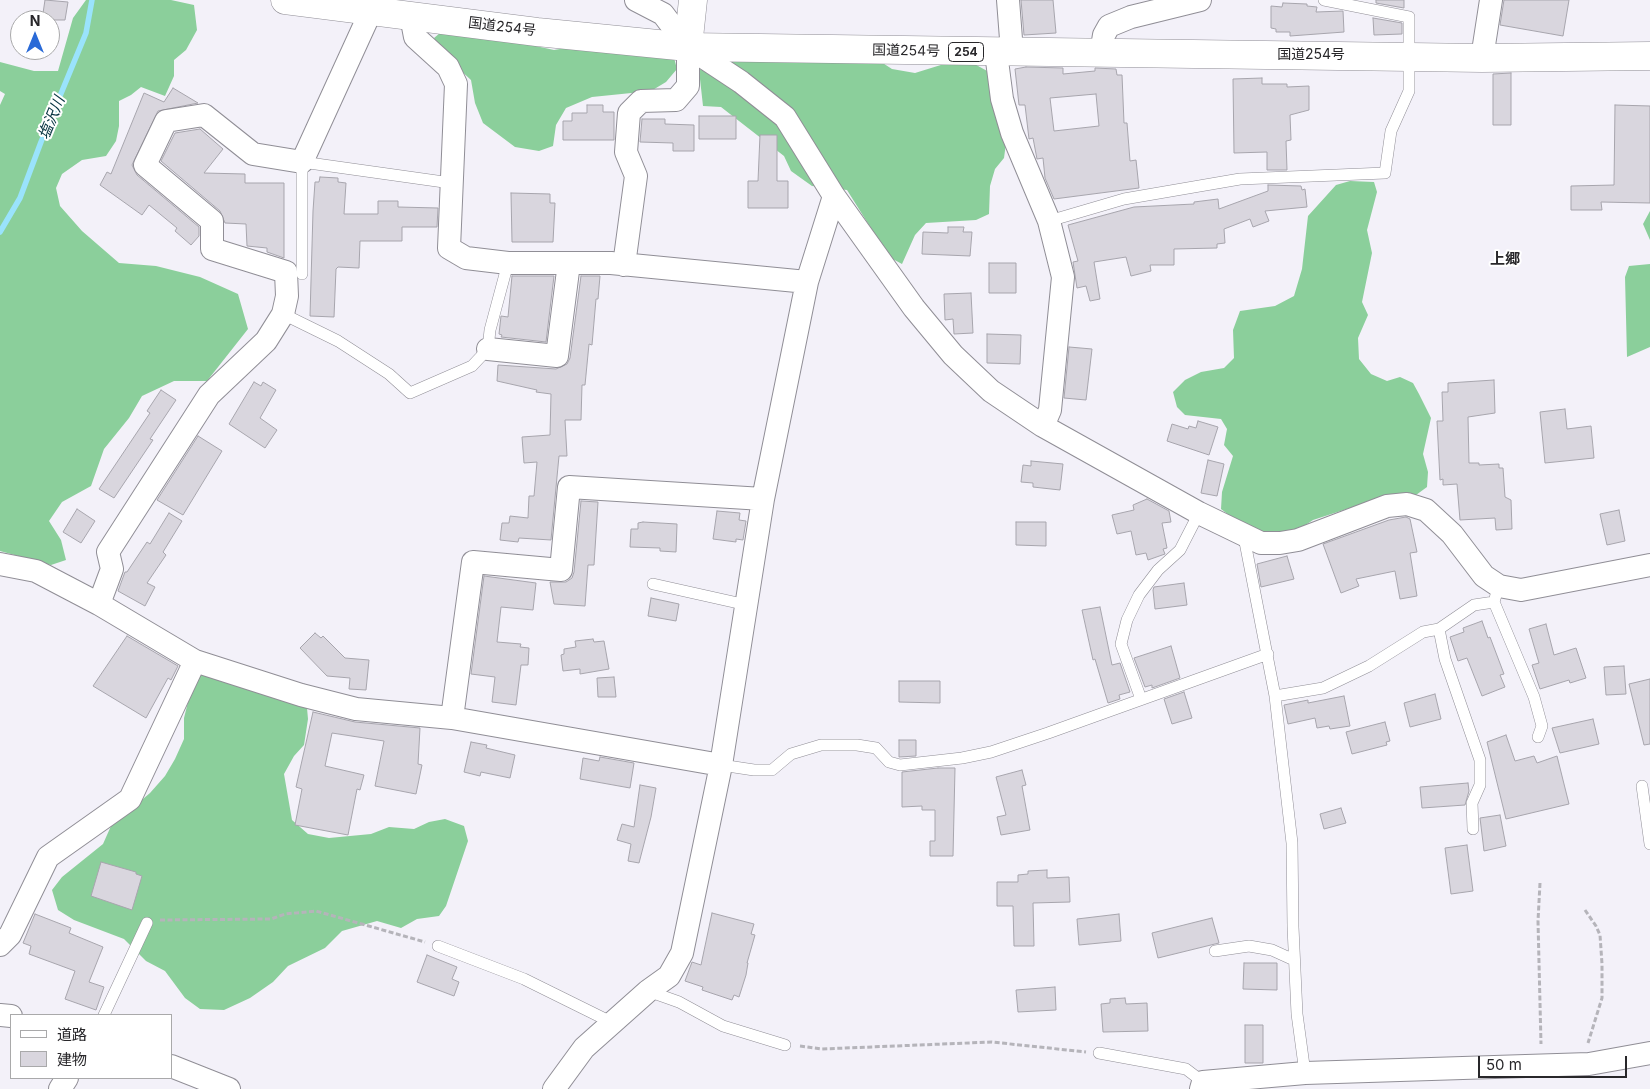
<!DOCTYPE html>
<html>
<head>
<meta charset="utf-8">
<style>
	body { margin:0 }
	#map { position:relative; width:1650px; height:1089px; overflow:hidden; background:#f3f1f9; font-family:Inter,"Noto Sans JP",sans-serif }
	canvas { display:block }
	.legend { position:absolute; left:10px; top:1014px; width:162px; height:65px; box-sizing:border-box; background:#fff; border:1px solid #a9a9aa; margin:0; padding:6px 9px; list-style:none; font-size:15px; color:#28272a }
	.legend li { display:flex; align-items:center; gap:10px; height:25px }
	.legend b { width:25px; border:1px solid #a9a9aa }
	.north { position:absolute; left:10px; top:10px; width:50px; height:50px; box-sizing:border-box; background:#fff; border:1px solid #a9a9aa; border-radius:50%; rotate:0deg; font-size:14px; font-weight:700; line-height:20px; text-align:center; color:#28272a }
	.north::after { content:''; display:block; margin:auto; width:18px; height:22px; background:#2a6ad7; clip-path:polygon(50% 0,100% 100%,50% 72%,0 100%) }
	.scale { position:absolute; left:1478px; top:1056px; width:149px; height:22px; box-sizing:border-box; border:2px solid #28272a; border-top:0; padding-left:6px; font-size:15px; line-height:18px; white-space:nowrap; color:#28272a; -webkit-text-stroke:4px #fff; paint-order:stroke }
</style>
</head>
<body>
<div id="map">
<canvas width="1650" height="1089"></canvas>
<ul class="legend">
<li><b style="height:6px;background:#fff"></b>道路</li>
<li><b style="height:14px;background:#d9d6de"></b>建物</li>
</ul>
<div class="north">N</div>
<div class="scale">50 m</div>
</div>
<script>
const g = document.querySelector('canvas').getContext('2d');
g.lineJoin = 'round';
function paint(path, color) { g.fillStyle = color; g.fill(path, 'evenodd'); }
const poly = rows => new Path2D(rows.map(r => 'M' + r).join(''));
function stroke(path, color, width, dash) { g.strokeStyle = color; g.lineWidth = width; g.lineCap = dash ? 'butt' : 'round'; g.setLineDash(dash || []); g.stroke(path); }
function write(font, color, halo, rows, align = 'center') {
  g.font = font + ' Inter,"Noto Sans JP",sans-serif'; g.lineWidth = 4; g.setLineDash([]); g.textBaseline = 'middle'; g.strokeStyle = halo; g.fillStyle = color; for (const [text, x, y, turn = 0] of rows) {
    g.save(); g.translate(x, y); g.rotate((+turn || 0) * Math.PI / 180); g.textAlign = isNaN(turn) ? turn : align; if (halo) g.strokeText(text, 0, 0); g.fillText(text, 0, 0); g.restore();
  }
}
const forest = poly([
	[86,0,171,0,194,5,197,30,186,50,174,60,174,76,165,96,141,87,131,95,119,101,119,126,116,141,106,156,82,160,62,174,56,188,60,206,82,231,119,263,156,266,200,277,238,294,248,329,207,381,174,381,142,396,129,418,104,449,91,486,62,502,49,521,61,540,66,560,51,565,0,551,0,105,5,94,0,91,0,62,34,71,58,71,73,18],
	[440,33,522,43,554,50,577,46,673,54,677,69,666,82,651,91,592,97,566,108,556,125,553,146,539,151,515,147,483,123,475,103,471,80,443,54,434,38],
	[725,60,878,60,892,69,915,73,944,64,969,61,989,72,1007,136,1004,158,995,169,990,186,989,214,976,220,926,223,915,235,902,264,889,257,847,190,812,186,791,171,784,156,721,107,703,106,699,70],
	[1350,181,1374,182,1377,192,1367,230,1372,253,1362,302,1368,315,1358,338,1359,359,1371,374,1387,381,1400,377,1413,383,1419,394,1431,418,1423,454,1428,472,1427,487,1416,495,1390,501,1368,502,1313,520,1304,526,1292,544,1247,529,1221,509,1222,492,1233,456,1224,445,1227,429,1221,419,1185,415,1177,407,1173,392,1185,380,1201,372,1224,368,1234,358,1233,330,1240,311,1275,306,1294,296,1302,269,1308,216,1336,185],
	[1650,211,1650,240,1643,224],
	[1650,264,1650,347,1627,357,1625,277,1629,266],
	[201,673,307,708,308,719,304,745,294,756,284,774,292,820,308,834,329,838,371,834,389,827,414,829,429,822,445,819,464,826,468,841,446,906,439,916,417,919,401,928,377,921,342,931,325,948,288,966,273,982,250,998,224,1010,200,1009,185,998,165,971,146,961,124,939,74,920,58,910,52,890,62,877,103,844,111,826,150,793,165,776,175,759,184,739,184,718,189,698]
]);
const stream = poly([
	[0,232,20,198,41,142,86,33,92,0]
]);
const building = poly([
	[45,0,68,2,65,20,42,20,45,0],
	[1021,0,1053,0,1056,33,1024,35,1021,0],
	[1376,0,1404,0,1404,8,1376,3,1376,0],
	[1504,0,1569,0,1563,36,1500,25,1504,0],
	[1283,3,1307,4,1307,6,1317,7,1316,12,1343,11,1344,32,1290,36,1290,32,1276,32,1276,29,1271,28,1271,6,1282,7,1283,3],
	[1373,18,1402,23,1402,34,1374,35,1373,18],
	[1026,67,1063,68,1063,74,1095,71,1095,68,1116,69,1117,75,1122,75,1124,123,1127,123,1130,161,1136,160,1139,188,1054,199,1045,178,1043,158,1037,159,1033,138,1029,139,1025,105,1019,105,1015,69,1026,67],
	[1096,94,1099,126,1054,131,1050,98,1096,94],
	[1511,73,1511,125,1493,125,1493,74,1511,73],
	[1262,78,1262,84,1287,84,1287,87,1309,86,1309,110,1290,115,1291,140,1286,141,1287,170,1267,170,1267,152,1234,153,1233,79,1262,78],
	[173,88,198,103,158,111,132,165,137,175,199,227,199,236,191,245,175,231,177,228,149,205,142,215,100,185,107,172,111,174,144,93,164,102,173,88],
	[587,105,603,105,603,112,614,112,614,140,563,140,563,121,572,121,572,113,587,113,587,105],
	[1615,105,1650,106,1650,203,1601,202,1602,210,1571,210,1571,186,1614,185,1615,105],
	[699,116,736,116,736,139,699,139,699,116],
	[642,119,665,119,665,124,694,125,694,151,673,151,673,143,640,142,642,119],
	[200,129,223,149,204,173,245,174,245,183,284,183,284,258,267,252,267,248,247,246,246,224,225,223,220,211,161,161,175,133,200,129],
	[760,135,777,135,777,181,788,181,788,208,748,208,748,181,758,181,760,135],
	[320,177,338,178,338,182,346,183,344,214,378,214,378,201,398,201,398,207,438,208,437,227,402,227,402,241,360,241,359,268,338,267,336,269,334,317,310,316,313,211,315,182,319,182,320,177],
	[1268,185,1301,186,1302,190,1305,189,1307,207,1265,211,1269,221,1253,227,1250,219,1224,229,1225,243,1217,244,1217,248,1174,249,1174,265,1150,265,1151,271,1131,276,1126,257,1094,262,1100,299,1090,301,1086,286,1077,288,1073,262,1078,261,1068,225,1134,207,1194,204,1194,202,1218,199,1219,209,1268,191,1268,185],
	[511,193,550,194,550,203,555,203,553,242,512,242,511,193],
	[948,227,964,227,963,232,972,232,970,256,922,254,923,232,948,233,948,227],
	[989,263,1016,263,1016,293,989,293,989,263],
	[512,276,554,276,546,342,501,337,502,335,499,334,501,316,508,317,512,276],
	[581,276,600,276,598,299,596,299,592,345,589,344,585,385,582,385,581,420,565,420,567,456,559,456,551,540,519,538,518,542,500,540,502,523,509,523,510,516,528,518,529,496,534,496,537,462,524,463,522,437,550,435,551,394,536,392,537,390,497,381,498,365,556,369,567,364,570,358,581,276],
	[971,293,973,333,954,334,953,319,945,320,944,294,971,293],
	[987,334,1021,335,1020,364,987,363,987,334],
	[1069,347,1092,349,1086,400,1064,398,1069,347],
	[1494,380,1495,413,1468,417,1469,463,1479,463,1479,465,1499,464,1499,468,1503,468,1505,497,1511,500,1512,529,1496,530,1495,518,1460,520,1457,484,1443,485,1443,479,1440,480,1437,421,1443,421,1442,392,1448,392,1448,383,1494,380],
	[254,382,261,386,263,382,276,390,260,418,277,430,265,448,229,424,254,382],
	[161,390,176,400,150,439,153,440,114,498,99,489,150,413,147,411,161,390],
	[1565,409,1567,429,1591,426,1594,458,1545,463,1540,412,1565,409],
	[1198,421,1218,427,1209,455,1167,441,1172,424,1188,429,1189,426,1196,428,1198,421],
	[198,436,222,451,183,515,157,500,198,436],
	[1208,460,1224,464,1217,496,1201,493,1208,460],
	[1031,461,1063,464,1060,490,1033,487,1033,483,1021,482,1023,465,1031,466,1031,461],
	[1147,499,1169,511,1171,522,1162,523,1167,548,1163,549,1165,554,1148,560,1146,553,1136,555,1131,531,1117,534,1112,515,1134,510,1133,505,1147,499],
	[581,501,598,502,594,565,588,565,585,606,554,604,550,582,566,582,572,578,574,572,581,501],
	[77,509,95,521,81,543,63,532,77,509],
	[1619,510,1625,541,1607,545,1600,514,1619,510],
	[717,511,740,513,739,520,746,521,743,540,736,539,736,542,713,539,717,511],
	[169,513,182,521,163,552,166,555,147,583,155,587,145,606,118,591,125,572,127,572,147,542,150,544,169,513],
	[1406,517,1410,519,1417,552,1410,553,1417,596,1400,599,1395,571,1356,579,1359,586,1341,593,1323,544,1389,520,1406,517],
	[643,522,677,524,676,552,660,551,660,548,630,547,631,529,638,529,638,523,643,522],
	[1016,522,1046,522,1046,546,1016,545,1016,522],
	[1287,556,1294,579,1261,587,1257,564,1287,556],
	[484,576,536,583,533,610,501,607,497,642,521,644,520,647,529,648,528,665,521,665,516,705,492,702,495,677,471,674,484,576],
	[1184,583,1187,605,1155,609,1153,590,1154,587,1184,583],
	[651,598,679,604,676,621,648,616,651,598],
	[1100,607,1112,665,1120,663,1130,692,1119,695,1120,699,1108,703,1095,659,1093,660,1082,610,1100,607],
	[1482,621,1488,638,1490,637,1504,674,1500,675,1505,687,1482,696,1467,658,1458,661,1450,637,1464,632,1463,628,1482,621],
	[1546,624,1554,655,1576,648,1586,678,1570,683,1569,680,1540,689,1532,665,1539,663,1529,629,1546,624],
	[315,633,321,638,323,636,345,658,369,660,366,690,349,689,350,678,327,676,300,648,315,633],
	[127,636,178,666,171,680,168,678,146,718,93,686,127,636],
	[593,639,594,642,604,641,609,669,580,674,580,669,563,671,561,655,564,654,564,649,576,647,575,641,593,639],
	[1171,646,1180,678,1152,688,1152,685,1145,687,1134,658,1171,646],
	[1624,666,1626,694,1606,695,1604,667,1624,666],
	[614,677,616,697,598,697,597,678,614,677],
	[1650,679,1650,744,1644,745,1629,684,1650,679],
	[899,681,940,681,940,703,899,702,899,681],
	[1184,692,1192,718,1172,724,1164,699,1184,692],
	[1435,694,1441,719,1410,727,1404,703,1435,694],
	[1344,696,1350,726,1330,729,1329,726,1317,728,1315,718,1288,724,1284,705,1308,700,1308,703,1344,696],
	[313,712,355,722,420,728,418,764,422,765,416,794,375,786,384,741,332,733,325,766,364,775,360,790,357,789,348,835,295,825,302,789,296,787,313,712],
	[1593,719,1599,744,1560,753,1552,728,1593,719],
	[1385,722,1390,741,1386,742,1387,745,1352,754,1346,732,1385,722],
	[1506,735,1515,761,1534,756,1537,763,1557,756,1569,804,1506,819,1487,742,1506,735],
	[899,740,916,740,916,756,899,757,899,740],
	[471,742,487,745,486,748,515,755,510,778,481,772,480,776,464,772,471,742],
	[600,757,634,763,630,788,580,779,583,758,599,761,600,757],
	[938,768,955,768,953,856,930,856,930,841,935,841,935,810,922,810,922,806,902,807,902,772,938,768],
	[1022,770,1026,785,1022,786,1030,830,1001,835,997,817,1006,815,996,777,1022,770],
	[1468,783,1469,791,1465,805,1422,808,1420,787,1468,783],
	[640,785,656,788,651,817,639,863,628,861,631,844,617,840,622,824,634,827,640,785],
	[1341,808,1346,823,1324,829,1320,814,1341,808],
	[1500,815,1506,846,1484,851,1480,818,1500,815],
	[1467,845,1473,891,1451,894,1445,848,1467,845],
	[101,862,136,872,136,874,142,876,132,910,91,896,101,862],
	[1047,870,1047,878,1069,877,1070,902,1033,903,1034,946,1014,946,1013,906,997,906,997,882,1018,882,1018,875,1028,874,1028,871,1047,870],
	[712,913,754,924,751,934,755,935,747,963,748,963,746,975,739,997,734,995,732,1000,702,990,703,987,685,981,692,962,701,965,712,913],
	[35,914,71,928,69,933,103,947,89,982,104,987,96,1010,65,999,75,971,29,954,31,946,23,943,35,914],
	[1119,914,1121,941,1079,945,1077,919,1119,914],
	[1212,918,1219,943,1158,958,1152,933,1212,918],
	[427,955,457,967,452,979,459,982,454,996,417,982,427,955],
	[1244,963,1277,963,1277,990,1243,989,1244,963],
	[1055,987,1056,1010,1018,1012,1016,990,1055,987],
	[1125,998,1126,1004,1147,1003,1148,1031,1103,1032,1101,1004,1110,1003,1110,999,1125,998],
	[1245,1025,1263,1025,1263,1063,1245,1063,1245,1025]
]);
const path = poly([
	[1540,883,1538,921,1541,1044],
	[1585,910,1596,926,1600,935,1602,964,1602,998,1588,1043],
	[160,920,271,919,285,914,316,911,425,942],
	[800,1046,822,1049,992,1042,1086,1052]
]);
const service = poly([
	[1049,221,1124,199,1240,179,1385,173,1391,131,1409,91,1409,17,1324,0],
	[302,274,302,162,451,183],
	[283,314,338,341,389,374,410,393,472,366,488,349,490,330,508,263],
	[1244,537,1275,696,1292,843,1293,927,1297,1014,1305,1073],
	[653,584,747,605],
	[1496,595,1494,602,1534,697,1542,726,1538,737],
	[1275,696,1323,688,1369,666,1423,632,1439,629],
	[1141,699,1121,644,1127,620,1139,595,1158,570,1180,550,1199,513],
	[721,765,754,770,772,770,791,754,821,745,857,745,876,748,889,762,900,765,962,758,991,752,1048,733,1268,654],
	[1642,786,1650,844],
	[1473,829,1472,803,1480,785,1480,760,1445,659,1439,629,1474,605,1494,602],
	[438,946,524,979,613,1023],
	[1215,951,1249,946,1272,950,1294,960],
	[648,991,679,1002,723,1026,785,1045],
	[104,1015,147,923],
	[1099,1053,1186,1069,1203,1082]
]);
const minor = poly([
	[636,0,663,14,688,47,741,82,785,117,834,196,914,308,953,355,991,391,1043,426,1199,513,1261,543,1280,543,1298,540,1387,506,1407,504,1426,510,1452,534,1484,576,1499,586,1521,590,1650,565],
	[1008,0,1012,52],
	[411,16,415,37,448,67,456,84,449,248,466,258,508,263,611,263,807,282],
	[996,53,1002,99,1012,133,1049,221,1063,277,1050,410,1043,426],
	[1101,53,1104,35,1109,26,1131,17,1200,0],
	[1482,58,1491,0],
	[624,265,636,176,626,152,629,113,641,101,676,100,688,86,688,47],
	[488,349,557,356,569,263],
	[0,564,36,571,99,604,195,661,301,695,356,709,452,718,721,765],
	[99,604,112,569,108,552,209,395,266,341,283,314,287,296,286,272,212,249,212,221,145,165,166,121,204,115,253,154,302,162,371,11,373,0],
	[452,718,473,562,561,570,569,487,763,499],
	[0,945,10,935,48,857,130,799,195,661],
	[0,1015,11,1016],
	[171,1066,229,1089],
	[60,1089,67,1078],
	[554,1089,584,1048,648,991,669,976,682,953,721,765,763,499,807,282,834,196],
	[1201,1089,1203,1082,1305,1073,1589,1064,1650,1053]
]);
const primary = poly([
	[688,47,693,0]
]);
const trunk = poly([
	[285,0,537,32,688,47,1482,58,1650,56]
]);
const shields = [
	[966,52,35]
];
const shieldNames = [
	["254",966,52]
];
const streetNames = [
	["国道254号",502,27,7],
	["国道254号",906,51,1],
	["国道254号",1311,55]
];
const waterNames = [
	["塩沢川",52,118,-68]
];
const neighbourhoodNames = [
	["上郷",1505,259]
];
paint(forest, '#8bcf9b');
stroke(stream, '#9ae3fc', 5.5);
paint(building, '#d9d6de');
stroke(building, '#a7a5ad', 1);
stroke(service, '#908e96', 12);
stroke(minor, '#908e96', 24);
stroke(primary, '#908e96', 29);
stroke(trunk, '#908e96', 29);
stroke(path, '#b5b4ba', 3, [5, 2.5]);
stroke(service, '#fff', 11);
stroke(minor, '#fff', 22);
stroke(primary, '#fff', 28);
stroke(trunk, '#fff', 28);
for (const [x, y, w] of shields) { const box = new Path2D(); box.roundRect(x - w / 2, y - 9.5, w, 19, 4); g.fillStyle = '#fff'; g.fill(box); stroke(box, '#28272a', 1); }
write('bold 12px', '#28272a', null, shieldNames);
write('14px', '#28272a', '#fff', streetNames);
write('italic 15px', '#04323f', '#fff', waterNames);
write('bold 15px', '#28272a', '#fff', neighbourhoodNames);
</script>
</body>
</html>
